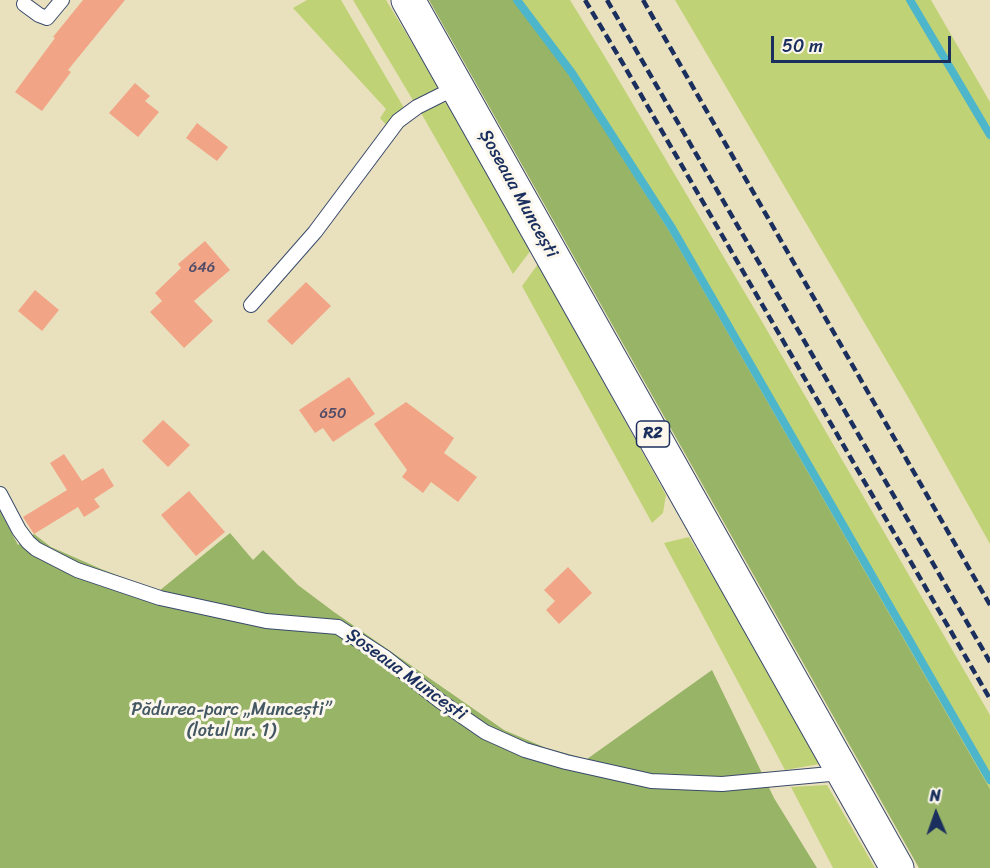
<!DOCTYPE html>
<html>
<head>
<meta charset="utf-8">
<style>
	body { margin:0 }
	#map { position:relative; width:990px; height:868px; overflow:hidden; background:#e9e1be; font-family:Sriracha,sans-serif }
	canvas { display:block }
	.north { position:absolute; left:906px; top:784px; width:60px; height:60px; -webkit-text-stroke:4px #fbf7ec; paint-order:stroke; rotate:358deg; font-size:16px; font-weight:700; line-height:24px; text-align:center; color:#1b2f5e }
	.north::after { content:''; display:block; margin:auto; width:21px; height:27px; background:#1b2f5e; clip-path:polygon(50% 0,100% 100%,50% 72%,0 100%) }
	.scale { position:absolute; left:771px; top:36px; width:180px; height:27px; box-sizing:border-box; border:3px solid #1b2f5e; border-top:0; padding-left:8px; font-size:18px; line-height:21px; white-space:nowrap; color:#1b2f5e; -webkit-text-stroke:4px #fbf7ec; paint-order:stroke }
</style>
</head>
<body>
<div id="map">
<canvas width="990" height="868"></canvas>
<div class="north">N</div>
<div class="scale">50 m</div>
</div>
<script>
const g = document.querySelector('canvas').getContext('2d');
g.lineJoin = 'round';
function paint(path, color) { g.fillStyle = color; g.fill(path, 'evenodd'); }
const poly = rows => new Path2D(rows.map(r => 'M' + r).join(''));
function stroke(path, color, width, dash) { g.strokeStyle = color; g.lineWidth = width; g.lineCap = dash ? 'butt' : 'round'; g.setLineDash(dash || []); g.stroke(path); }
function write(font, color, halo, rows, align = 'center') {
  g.font = font + ' Sriracha,sans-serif'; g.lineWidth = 6; g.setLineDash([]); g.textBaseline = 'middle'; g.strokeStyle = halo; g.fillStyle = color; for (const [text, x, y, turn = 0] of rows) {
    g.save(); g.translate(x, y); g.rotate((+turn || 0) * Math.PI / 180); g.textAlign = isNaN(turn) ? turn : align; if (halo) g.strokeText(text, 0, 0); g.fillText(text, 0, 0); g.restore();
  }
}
const green = poly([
	[307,0,341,0,404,108,388,127,380,118,386,109,293,8],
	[353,0,386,0,440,89,414,102],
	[522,0,570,0,605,57,764,325,990,715,990,789,671,234],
	[675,0,931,0,990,102,990,544,908,397],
	[447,102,531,250,513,274,421,113,430,107],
	[538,264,666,495,663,513,652,523,522,286],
	[689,537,754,645,825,763,785,770,664,543],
	[827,785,875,868,833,868,791,787]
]);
const forest = poly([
	[429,0,522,0,671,234,990,789,990,868,919,868],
	[0,511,18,545,34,534,51,547,101,569,159,591,230,533,253,560,263,550,298,585,334,612,504,730,546,748,587,759,712,670,774,798,817,868,0,868]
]);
const stream = poly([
	[517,0,572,73,672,228,990,780],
	[910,0,990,135]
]);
const building = poly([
	[83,0,125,0,68,70,71,72,42,111,15,92,55,38,53,37],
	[135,83,150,96,145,101,159,112,138,137,109,113],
	[197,123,228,147,217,161,186,138],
	[205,241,230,270,194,301,213,321,184,348,150,312,162,301,155,293,181,268,178,264],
	[306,282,331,306,292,345,267,321],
	[35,290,59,310,42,331,18,311],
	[349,377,375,414,333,442,323,428,315,433,299,410],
	[406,402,454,438,444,453,477,477,458,502,431,482,423,493,402,477,407,470,374,424],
	[163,420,190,445,168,467,142,441],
	[64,454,82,481,103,468,114,486,94,499,100,507,84,517,78,507,34,534,23,517,67,490,50,463],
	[189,491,225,532,196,556,161,515],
	[568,567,592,593,559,624,546,610,555,601,544,590]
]);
const service = poly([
	[24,4,39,15,47,18,62,0],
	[251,305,315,232,398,121,417,107,457,87],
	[0,494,19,530,28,542,36,549,77,570,160,598,266,621,338,627,386,658,440,701,485,732,525,750,566,762,651,781,722,784,841,773]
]);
const primary = poly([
	[408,0,897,868]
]);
const rail = poly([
	[585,0,622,62,990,699],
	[607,0,990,662],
	[643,0,990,605]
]);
const numberNames = [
	["646",202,268],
	["650",333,414]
];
const shields = [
	[653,434,33]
];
const shieldNames = [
	["R2",653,434]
];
const streetNames = [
	["Șoseaua Muncești",518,194,61],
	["Șoseaua Muncești",406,675,36]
];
const parkNames = [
	["Pădurea-parc „Muncești”",231,710],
	["(lotul nr. 1)",231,731]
];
paint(green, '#c0d276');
paint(forest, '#98b467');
stroke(stream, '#4db6cb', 8);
paint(building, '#f1a486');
stroke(service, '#3a4a6c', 16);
stroke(primary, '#3a4a6c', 35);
stroke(service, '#fff', 14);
stroke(primary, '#fff', 33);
stroke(rail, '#1b2f5e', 4.5, [9, 4.5]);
write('15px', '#504c68', null, numberNames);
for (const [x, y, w] of shields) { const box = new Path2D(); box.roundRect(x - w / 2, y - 13, w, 26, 4.5); g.fillStyle = '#fbf7ec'; g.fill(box); stroke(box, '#1b2f5e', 1.5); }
write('bold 16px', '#1b2f5e', null, shieldNames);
write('18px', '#1b2f5e', '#fbf7ec', streetNames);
write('18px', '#445864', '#fbf7ec', parkNames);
</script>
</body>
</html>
